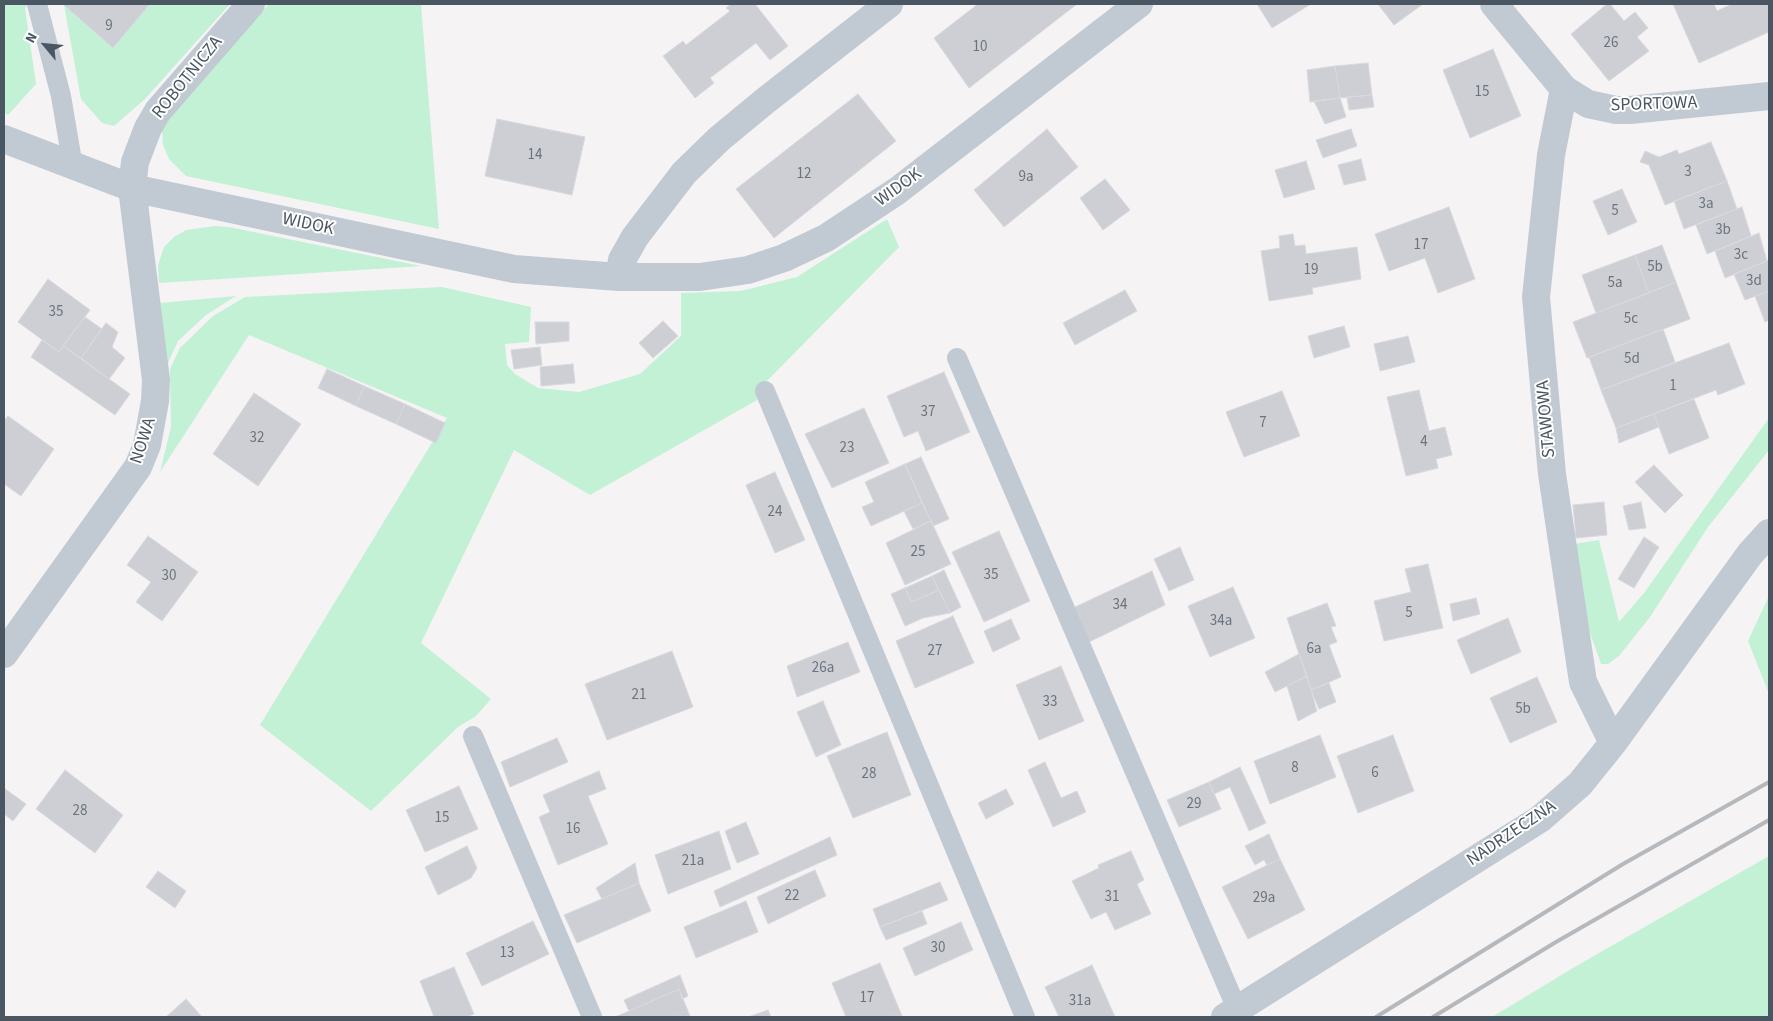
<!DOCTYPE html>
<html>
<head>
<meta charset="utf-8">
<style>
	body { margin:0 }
	#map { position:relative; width:1773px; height:1021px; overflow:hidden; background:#f5f3f3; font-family:"Source Sans 3",sans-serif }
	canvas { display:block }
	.frame { position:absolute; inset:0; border:5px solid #4a5661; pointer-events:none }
	.north { position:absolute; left:20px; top:20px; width:50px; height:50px; -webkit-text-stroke:4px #fff; paint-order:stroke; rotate:298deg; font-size:14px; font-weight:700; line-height:20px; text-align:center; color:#4a5661 }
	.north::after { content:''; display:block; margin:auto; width:18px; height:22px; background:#4a5661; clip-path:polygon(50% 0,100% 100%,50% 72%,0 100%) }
</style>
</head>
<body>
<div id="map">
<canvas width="1773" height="1021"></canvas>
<div class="frame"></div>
<div class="north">N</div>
</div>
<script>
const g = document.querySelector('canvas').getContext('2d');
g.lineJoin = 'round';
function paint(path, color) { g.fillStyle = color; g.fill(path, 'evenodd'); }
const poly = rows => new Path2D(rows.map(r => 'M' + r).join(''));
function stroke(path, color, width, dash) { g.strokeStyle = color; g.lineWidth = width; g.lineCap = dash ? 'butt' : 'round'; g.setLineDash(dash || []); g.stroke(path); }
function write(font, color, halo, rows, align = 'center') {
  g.font = font + ' "Source Sans 3",sans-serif'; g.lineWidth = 4; g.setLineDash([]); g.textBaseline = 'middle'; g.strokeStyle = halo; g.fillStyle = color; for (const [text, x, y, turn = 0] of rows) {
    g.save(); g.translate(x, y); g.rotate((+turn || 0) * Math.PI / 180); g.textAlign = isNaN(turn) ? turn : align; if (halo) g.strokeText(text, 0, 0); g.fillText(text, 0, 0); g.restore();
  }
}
const green = poly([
	[4,4,28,4,25,8,36,84,8,115,4,113],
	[150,4,230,4,145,99,114,126,102,123,81,99,64,5,113,48],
	[269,4,421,4,439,229,186,176,169,159,163,145,162,130,171,115],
	[887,219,899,247,761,387,757,400,590,495,514,450,421,643,491,699,476,716,458,727,371,811,260,725,447,418,249,335,160,472,171,427,170,369,180,348,213,316,245,297,442,287,531,307,529,342,505,344,507,365,515,374,538,388,579,392,640,374,681,336,681,293,741,291,797,277],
	[215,226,229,227,421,266,159,283,158,265,164,247,174,237,186,230],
	[236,296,206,315,178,341,167,365,160,303],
	[1769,418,1769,450,1708,527,1650,617,1619,656,1608,664,1601,664,1589,630,1574,544,1599,540,1619,622,1644,593],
	[1769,596,1769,694,1748,641],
	[1769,856,1769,1017,1492,1017,1578,965]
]);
const building = poly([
	[65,4,150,4,113,48,64,5,65,4],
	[731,4,755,4,788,46,770,60,756,43,710,78,714,83,695,98,663,56,683,41,686,45,730,11,726,8,731,4],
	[978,4,1077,4,969,88,934,38,978,4],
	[1257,4,1311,4,1272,28,1257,4],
	[1378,4,1423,4,1394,25,1378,4],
	[1607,4,1610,4,1624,21,1635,12,1648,28,1637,37,1649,51,1609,81,1571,34,1607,4],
	[1673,4,1714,4,1717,11,1732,4,1769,4,1769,32,1699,63,1673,4],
	[1493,49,1521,116,1470,138,1443,70,1493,49],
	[1368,63,1372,95,1340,98,1335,66,1368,63],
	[1335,66,1340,98,1310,102,1307,70,1335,66],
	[858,94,896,141,774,238,736,189,858,94],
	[1372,95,1374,107,1349,110,1347,97,1372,95],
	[1340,98,1346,117,1325,124,1314,101,1340,98],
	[497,119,585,137,572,195,485,176,497,119],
	[1047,129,1078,167,1004,227,974,190,1047,129],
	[1351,129,1357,146,1323,158,1316,140,1351,129],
	[1711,142,1727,181,1665,205,1649,165,1640,162,1645,151,1659,157,1677,150,1679,154,1711,142],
	[1361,159,1366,180,1344,185,1338,165,1361,159],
	[1306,161,1315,189,1284,198,1275,170,1306,161],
	[1105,179,1130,210,1103,230,1080,198,1105,179],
	[1727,181,1737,209,1684,229,1674,201,1727,181],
	[1622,189,1637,222,1608,235,1593,201,1622,189],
	[1449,207,1475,279,1438,293,1425,258,1389,271,1375,234,1449,207],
	[1742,207,1751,236,1707,254,1696,225,1742,207],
	[1759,233,1767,261,1725,278,1715,251,1759,233],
	[1293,234,1295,246,1305,245,1306,254,1357,247,1361,279,1312,288,1313,294,1269,301,1261,251,1280,248,1279,236,1293,234],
	[1662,245,1676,282,1649,293,1635,255,1662,245],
	[1635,255,1649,293,1596,313,1582,275,1635,255],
	[1769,260,1769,291,1745,300,1734,274,1769,260],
	[48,279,90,310,59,352,18,322,48,279],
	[1676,282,1690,319,1587,358,1573,322,1676,282],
	[1125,290,1137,311,1075,345,1063,323,1125,290],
	[1769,291,1769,320,1765,322,1755,296,1769,291],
	[85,317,102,329,81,358,63,346,85,317],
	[663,321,678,336,653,358,639,343,663,321],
	[535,322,569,322,569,341,536,344,535,322],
	[106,323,118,332,112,347,125,358,109,379,81,358,106,323],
	[1344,326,1350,347,1314,358,1308,336,1344,326],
	[1663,329,1675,362,1601,390,1589,357,1663,329],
	[1408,336,1415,362,1380,371,1374,344,1408,336],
	[42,340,59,352,63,346,130,394,115,415,31,357,42,340],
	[1729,343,1745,384,1718,395,1716,390,1616,428,1601,390,1729,343],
	[540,347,542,365,514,369,511,350,540,347],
	[573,364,575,383,541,386,540,367,573,364],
	[327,369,364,386,356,406,318,388,327,369],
	[944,372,970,432,926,451,918,431,904,437,887,396,944,372],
	[364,386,405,404,396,424,356,406,364,386],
	[1419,390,1429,431,1445,427,1452,455,1436,459,1438,468,1406,476,1387,397,1419,390],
	[1282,391,1300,436,1244,457,1226,412,1282,391],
	[254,393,301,424,258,486,213,454,254,393],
	[1694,399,1709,438,1669,454,1654,414,1694,399],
	[405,404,445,423,436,443,396,424,405,404],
	[864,408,889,463,832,488,805,434,864,408],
	[1654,414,1659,427,1619,443,1616,428,1654,414],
	[8,416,54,449,21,496,4,484,4,421,8,416],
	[921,457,949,519,933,526,905,464,921,457],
	[905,464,922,503,871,526,862,507,874,502,865,482,905,464],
	[1654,465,1683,495,1665,513,1635,482,1654,465],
	[775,472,805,540,775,553,746,485,775,472],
	[1604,502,1607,535,1576,538,1573,505,1604,502],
	[1641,502,1646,528,1629,530,1623,506,1641,502],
	[922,503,931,521,913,529,904,511,922,503],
	[931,521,951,564,905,585,886,543,931,521],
	[999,531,1030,601,984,622,952,552,999,531],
	[148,536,198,572,162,621,136,602,151,582,127,565,148,536],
	[1644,537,1659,547,1634,588,1618,579,1644,537],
	[1180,547,1194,580,1169,591,1154,559,1180,547],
	[1428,564,1443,628,1384,641,1374,601,1411,592,1405,569,1428,564],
	[944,570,961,607,950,613,932,576,944,570],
	[1152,571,1165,605,1089,642,1075,607,1152,571],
	[932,576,939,590,911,602,905,588,932,576],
	[1233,587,1255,638,1210,657,1188,606,1233,587],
	[905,588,911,602,939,590,950,613,923,618,905,626,891,594,905,588],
	[1476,598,1480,614,1453,621,1450,604,1476,598],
	[1327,603,1336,626,1331,627,1337,642,1329,645,1341,677,1311,690,1287,618,1327,603],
	[953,616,974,663,915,688,896,641,953,616],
	[1508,618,1521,652,1471,674,1457,640,1508,618],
	[1011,619,1020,639,993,652,984,631,1011,619],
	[848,642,860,672,797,697,787,666,848,642],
	[672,651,693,707,607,740,585,684,672,651],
	[1299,654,1307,676,1275,692,1265,672,1299,654],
	[1061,666,1084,721,1039,740,1016,685,1061,666],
	[1307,676,1317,711,1298,721,1287,686,1307,676],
	[1537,677,1557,722,1510,743,1490,698,1537,677],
	[1329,683,1336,702,1319,709,1311,690,1329,683],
	[823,701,841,745,816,757,797,712,823,701],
	[887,732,911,795,853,818,827,756,887,732],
	[1320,735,1336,777,1270,804,1254,761,1320,735],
	[1393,735,1414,791,1358,813,1337,756,1393,735],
	[557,738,568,762,510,787,501,762,557,738],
	[1045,762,1061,798,1077,791,1086,812,1053,827,1028,770,1045,762],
	[1240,767,1266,823,1249,831,1230,787,1214,794,1209,782,1240,767],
	[65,770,123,815,95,853,36,809,65,770],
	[599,771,606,789,588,796,608,844,558,865,539,817,550,812,543,795,599,771],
	[1209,782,1221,809,1179,827,1167,800,1209,782],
	[459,786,478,829,425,852,406,810,459,786],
	[4,788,26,804,13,821,4,814,4,788],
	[1006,789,1014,804,986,819,978,803,1006,789],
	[746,822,759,854,737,863,725,831,746,822],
	[719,831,731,869,668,894,655,855,719,831],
	[1269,834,1280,859,1267,865,1264,860,1255,865,1245,846,1269,834],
	[830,837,837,855,720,907,714,891,830,837],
	[467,846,477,868,471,878,438,895,425,867,467,846],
	[1131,851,1144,880,1137,884,1151,914,1115,930,1106,912,1091,919,1072,881,1099,868,1098,865,1131,851],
	[1280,859,1305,910,1248,939,1222,887,1280,859],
	[635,863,639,883,602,899,596,888,635,863],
	[815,870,826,896,768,924,757,897,815,870],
	[158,871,186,891,175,908,146,887,158,871],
	[940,882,948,900,880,927,873,909,940,882],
	[639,883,651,911,577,943,564,915,639,883],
	[746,901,758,932,696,958,684,927,746,901],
	[922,911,927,924,886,940,880,927,922,911],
	[533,921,549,954,482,986,466,953,533,921],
	[961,922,973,950,915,976,903,948,961,922],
	[880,963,902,1016,846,1017,832,983,880,963],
	[1092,965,1115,1017,1059,1017,1045,987,1092,965],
	[454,967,474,1014,466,1017,434,1017,420,981,454,967],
	[680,975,688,996,682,999,679,989,629,1011,624,1000,680,975],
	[679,989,690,1016,615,1017,629,1011,679,989],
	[186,999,202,1017,166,1017,186,999],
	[768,1010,771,1017,748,1017,768,1010]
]);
const lane = poly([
	[37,4,61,96,73,167],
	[957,358,1237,1009],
	[765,391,1025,1017],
	[473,736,592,1017]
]);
const street = poly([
	[1494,4,1564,89,1588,104,1616,110,1630,110,1769,96],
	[1564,89,1551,155,1536,297,1552,474,1583,682,1613,743],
	[4,139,132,188,514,269,619,277,700,277,748,270,784,258,826,238,897,191,1139,4],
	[619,277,622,260,635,237,684,173,719,139,765,101,889,4],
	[4,654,138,467,147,445,155,401,156,380,132,188,135,162,148,128,158,111,251,4],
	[1225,1017,1540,819,1580,784,1613,743,1750,554,1769,533]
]);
const rail = poly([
	[1376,1017,1623,864,1769,782],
	[1433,1017,1556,942,1769,820]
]);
const numberNames = [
	["9",109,27],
	["26",1611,44],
	["10",980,48],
	["15",1482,93],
	["14",535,156],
	["3",1688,173],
	["12",804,175],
	["9a",1026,178],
	["3a",1706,205],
	["5",1615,212],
	["3b",1723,231],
	["17",1421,246],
	["3c",1741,256],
	["5b",1655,268],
	["19",1311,271],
	["3d",1754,282],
	["5a",1615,284],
	["35",56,313],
	["5c",1631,320],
	["5d",1632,360],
	["1",1673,387],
	["37",928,413],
	["7",1263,424],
	["32",257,439],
	["4",1424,443],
	["23",847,449],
	["24",775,513],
	["25",918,553],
	["35",991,576],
	["30",169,577],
	["34",1120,606],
	["5",1409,614],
	["34a",1221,622],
	["6a",1314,650],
	["27",935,652],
	["26a",823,669],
	["21",639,696],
	["33",1050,703],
	["5b",1523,710],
	["8",1295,769],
	["6",1375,774],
	["28",869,775],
	["29",1194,805],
	["28",80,812],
	["15",442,819],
	["16",573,830],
	["21a",693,862],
	["22",792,897],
	["31",1112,898],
	["29a",1264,899],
	["30",938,949],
	["13",507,954],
	["17",867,999],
	["31a",1080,1002]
];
const streetNames = [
	["ROBOTNICZA",188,78,-51],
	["SPORTOWA",1654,105,-2],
	["WIDOK",899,188,-36],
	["WIDOK",308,225,12],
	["STAWOWA",1547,419,-95],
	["NOWA",144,441,-72],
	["NADRZECZNA",1512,834,-34]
];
paint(green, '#c3f1d5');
paint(building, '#cdcfd5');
stroke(building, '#d7d9de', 1);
stroke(lane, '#c1cad2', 20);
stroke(street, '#c1cad2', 28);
stroke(rail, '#b5b8bd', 4);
write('15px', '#6b747e', null, numberNames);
write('18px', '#4a5661', '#fff', streetNames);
</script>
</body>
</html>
